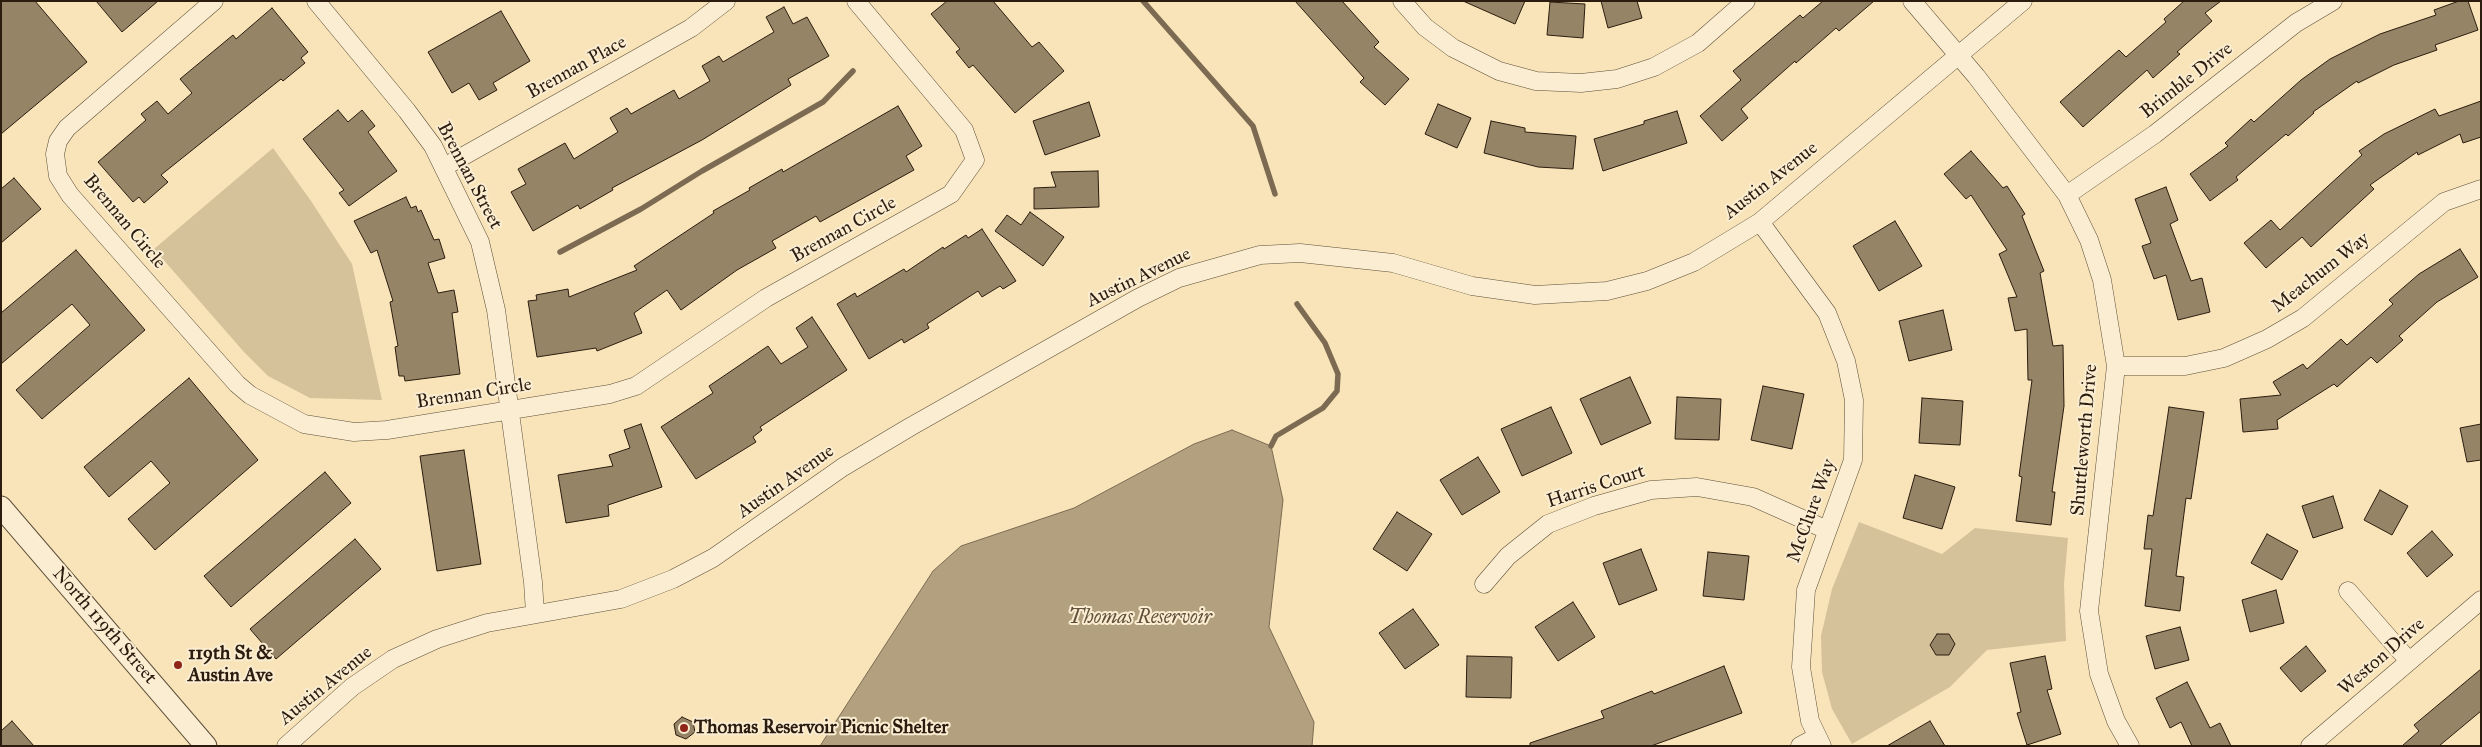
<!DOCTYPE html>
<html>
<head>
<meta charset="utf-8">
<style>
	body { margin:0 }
	#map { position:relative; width:2482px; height:747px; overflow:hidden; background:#f8e4b8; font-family:"IM FELL Great Primer",serif }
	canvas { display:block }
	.frame { position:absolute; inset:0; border:2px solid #2b1c0f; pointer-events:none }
</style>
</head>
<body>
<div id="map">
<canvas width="2482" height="747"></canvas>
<div class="frame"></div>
</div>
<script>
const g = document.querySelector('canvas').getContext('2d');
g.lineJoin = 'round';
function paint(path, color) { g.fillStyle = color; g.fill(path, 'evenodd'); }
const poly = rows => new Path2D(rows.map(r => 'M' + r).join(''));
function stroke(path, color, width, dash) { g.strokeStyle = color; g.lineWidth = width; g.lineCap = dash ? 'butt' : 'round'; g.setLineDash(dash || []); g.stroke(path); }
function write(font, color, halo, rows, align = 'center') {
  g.font = font + ' "IM FELL Great Primer",serif'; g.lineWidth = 4; g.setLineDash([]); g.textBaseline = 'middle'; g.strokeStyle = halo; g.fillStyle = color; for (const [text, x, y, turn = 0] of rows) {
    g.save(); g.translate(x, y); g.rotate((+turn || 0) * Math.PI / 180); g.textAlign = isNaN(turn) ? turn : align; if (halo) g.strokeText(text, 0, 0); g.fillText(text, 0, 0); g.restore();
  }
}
const green = poly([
	[273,148,311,201,352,264,382,400,310,398,268,376,244,352,154,249],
	[1859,522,1942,554,1975,528,2068,538,2064,584,2066,641,1987,650,1950,687,1852,744,1832,709,1822,672,1821,636,1832,589]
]);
const water = poly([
	[1232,430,1271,446,1283,500,1269,627,1314,722,1312,746,820,746,933,571,961,546,1074,508,1194,444,1232,430]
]);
const stream = poly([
	[1143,1,1253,126,1275,194],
	[560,252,641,209,702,171,823,102,853,71],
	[1271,446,1276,436,1323,408,1337,391,1338,374,1325,343,1297,304]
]);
const building = poly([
	[1,1,35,1,87,62,1,134,1,1],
	[96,1,158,1,122,32,96,1],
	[947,1,993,1,1032,47,1039,42,1064,71,1015,113,973,65,969,68,956,52,960,49,931,14,947,1],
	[1295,1,1342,1,1379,42,1374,47,1409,79,1385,105,1360,82,1364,78,1295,1],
	[1463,1,1525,1,1515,24,1463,1],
	[1601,1,1637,1,1642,18,1608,28,1601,1],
	[1823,1,1874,1,1839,31,1836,28,1796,63,1795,61,1741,109,1748,118,1722,141,1700,116,1741,80,1733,71,1800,15,1803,18,1823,1],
	[2184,1,2221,1,2205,13,2212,21,2177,52,2180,54,2153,78,2147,70,2083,127,2060,102,2119,50,2126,57,2166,22,2164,19,2184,1],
	[2459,1,2468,1,2478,30,2435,45,2437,50,2394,65,2358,83,2357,81,2313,112,2314,113,2288,136,2286,134,2236,177,2238,180,2210,201,2190,174,2228,146,2225,143,2251,119,2254,122,2301,80,2330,59,2380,34,2436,15,2434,10,2459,1],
	[1550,2,1585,4,1583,38,1547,35,1550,2],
	[784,7,793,24,807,17,829,56,788,79,791,85,702,140,612,188,613,190,580,209,578,205,533,231,511,192,526,184,518,169,565,143,574,159,618,132,610,118,627,108,631,114,674,90,679,99,710,81,702,66,719,56,723,62,774,32,766,17,784,7],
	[272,8,308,52,301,58,305,63,283,81,281,79,161,175,168,182,144,203,139,197,133,202,98,162,146,120,141,114,157,101,168,114,192,93,180,79,233,35,236,39,272,8],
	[501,11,530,61,493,83,497,90,479,100,469,83,452,93,428,52,501,11],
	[2481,101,2481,137,2463,143,2460,134,2418,155,2417,152,2370,185,2374,189,2311,247,2302,237,2266,268,2244,243,2271,220,2280,230,2362,155,2359,151,2384,134,2435,109,2439,116,2481,101],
	[1089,102,1100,136,1045,155,1033,121,1089,102],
	[1438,104,1471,118,1457,148,1425,134,1438,104],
	[898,106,922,146,906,156,914,170,820,222,816,216,772,241,776,248,737,270,681,310,667,290,634,313,642,333,597,351,596,348,537,357,528,301,537,300,536,295,568,289,569,297,637,270,634,266,714,213,713,211,750,190,749,188,782,169,783,172,898,106],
	[338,110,348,122,362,110,375,126,368,132,397,171,349,206,339,193,344,190,303,139,338,110],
	[1677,111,1687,143,1603,171,1594,139,1644,124,1644,121,1677,111],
	[1491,121,1525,128,1525,132,1576,136,1573,169,1538,167,1484,153,1491,121],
	[1971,151,2003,188,2007,186,2025,214,2022,216,2044,271,2040,273,2053,346,2063,345,2064,406,2052,492,2055,492,2051,525,2016,521,2022,477,2019,476,2032,380,2028,380,2027,329,2015,331,2008,298,2017,297,1999,254,2007,250,1971,195,1966,199,1944,174,1971,151],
	[1098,171,1099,207,1034,209,1034,188,1056,187,1051,172,1098,171],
	[14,178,41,209,1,243,1,189,14,178],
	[2166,187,2178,220,2170,224,2191,281,2202,278,2210,312,2178,320,2166,275,2154,279,2142,246,2151,243,2135,199,2166,187],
	[406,197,411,208,416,206,418,212,421,210,434,240,439,239,445,258,428,263,438,293,454,290,458,312,452,313,460,374,405,381,404,376,399,376,395,347,398,346,390,302,393,301,377,250,371,253,354,221,406,197],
	[1030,212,1064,237,1043,266,995,231,1007,215,1021,225,1030,212],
	[1895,221,1922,266,1879,291,1853,246,1895,221],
	[982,229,1016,281,1003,289,1000,286,982,297,978,291,927,324,929,328,904,343,902,339,869,359,837,304,855,293,857,297,904,269,906,272,943,247,944,249,966,235,968,238,982,229],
	[2460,249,2478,277,2437,302,2399,336,2403,340,2377,363,2371,357,2337,387,2334,384,2277,420,2278,429,2243,432,2240,399,2281,395,2273,382,2303,364,2307,369,2341,339,2347,345,2393,304,2389,300,2419,274,2460,249],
	[76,250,145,330,42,419,16,390,90,325,72,304,1,364,1,313,76,250],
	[1943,310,1952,350,1909,361,1899,321,1943,310],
	[812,317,847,370,760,427,762,430,753,437,756,442,696,479,661,427,713,393,709,386,768,346,781,364,808,347,796,328,812,317],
	[1630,377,1651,423,1601,445,1580,399,1630,377],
	[189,378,258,460,155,550,128,519,170,483,151,461,109,497,84,467,189,378],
	[1763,386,1804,394,1792,449,1751,440,1763,386],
	[1677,397,1721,399,1719,440,1675,439,1677,397],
	[1922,398,1963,401,1960,445,1919,443,1922,398],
	[1551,407,1572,453,1522,476,1501,429,1551,407],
	[2169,407,2204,412,2191,499,2186,498,2176,576,2184,577,2180,611,2145,606,2152,549,2144,549,2148,515,2153,516,2169,407],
	[641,424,662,487,608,505,609,516,566,523,558,475,613,466,609,455,630,448,624,430,641,424],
	[2481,424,2481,460,2467,462,2460,428,2481,424],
	[464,450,481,564,437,571,420,456,464,450],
	[1478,457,1500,492,1462,515,1440,480,1478,457],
	[325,472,351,503,231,607,204,576,325,472],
	[1915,475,1955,487,1942,529,1903,518,1915,475],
	[2380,490,2408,506,2392,535,2364,520,2380,490],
	[2333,496,2343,528,2313,538,2302,506,2333,496],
	[1397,512,1432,534,1407,571,1373,549,1397,512],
	[2432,531,2453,555,2427,577,2407,553,2432,531],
	[2267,534,2298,551,2282,580,2251,563,2267,534],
	[355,539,381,569,276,659,250,629,355,539],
	[1641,549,1657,590,1619,605,1603,563,1641,549],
	[1708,552,1749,556,1744,600,1703,596,1708,552],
	[2276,590,2284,623,2250,632,2242,600,2276,590],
	[1573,602,1595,637,1558,661,1535,627,1573,602],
	[1413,609,1439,645,1405,669,1379,633,1413,609],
	[2180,627,2189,660,2155,669,2146,636,2180,627],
	[1937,634,1949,634,1955,644,1949,655,1936,655,1930,645,1937,634],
	[2306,646,2326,671,2301,692,2280,668,2306,646],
	[1467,656,1512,657,1511,698,1466,697,1467,656],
	[2045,656,2052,689,2047,690,2061,734,2027,745,2017,713,2021,712,2010,663,2045,656],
	[1724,666,1742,713,1651,746,1530,746,1530,743,1604,718,1601,711,1652,691,1654,694,1724,666],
	[2481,669,2481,711,2439,746,2402,746,2419,731,2414,725,2481,669],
	[2187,682,2210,728,2220,723,2231,746,2192,746,2181,722,2170,728,2156,698,2187,682],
	[682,717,693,722,695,732,686,739,676,735,674,724,682,717],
	[12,721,34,746,1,746,1,731,12,721],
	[1930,721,1945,746,1887,746,1930,721]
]);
const minor = poly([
	[214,1,67,128,58,141,55,154,58,176,70,195,237,384,250,395,304,424,354,432,387,430,610,394,636,386,766,298,951,194,975,160,964,130,856,1],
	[316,1,407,111,433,146,480,242,496,310,533,582,535,613],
	[1402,1,1425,27,1453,48,1499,71,1536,81,1581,83,1617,79,1654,67,1698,43,1746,1],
	[1912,1,1976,76,2067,195,2089,240,2102,280,2116,366,2089,611,2099,674,2116,721,2130,746],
	[444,167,691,28,726,1],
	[2067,195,2155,134,2296,23,2333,1],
	[1760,222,1827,313,1846,361,1854,400,1853,460,1806,590,1801,667,1810,721,1822,746],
	[2116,366,2185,366,2224,358,2267,339,2303,318,2444,202,2481,189],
	[1484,584,1508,556,1548,524,1594,506,1651,490,1697,487,1753,497,1827,530],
	[2348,591,2409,661],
	[286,746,352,687,393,659,437,639,487,623,621,599,673,579,713,558,843,467,910,427,1138,298,1179,278,1260,255,1300,253,1393,263,1472,286,1535,295,1607,291,1647,281,1694,262,1760,222,2023,1],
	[1800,746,1817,737],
	[2310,746,2481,600]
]);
const tertiary = poly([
	[1,507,206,746]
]);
const markers = [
	[178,665,5,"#8f2418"],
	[684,728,5,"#8f2418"]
];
const streetNames = [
	["Brennan Place",577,68,-29],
	["Brimble Drive",2187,81,-38],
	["Brennan Street",469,176,62],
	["Austin Avenue",1771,181,-38],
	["Brennan Circle",124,222,50],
	["Brennan Circle",844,230,-29],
	["Meachum Way",2321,273,-38],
	["Austin Avenue",1139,278,-26],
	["Brennan Circle",474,394,-9],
	["Shuttleworth Drive",2085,440,-85],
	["Austin Avenue",786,482,-35],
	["Harris Court",1596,487,-18],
	["McClure Way",1812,511,-70],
	["North 119th Street",104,626,49],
	["Weston Drive",2382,657,-41],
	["Austin Avenue",326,686,-39]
];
const poiNames = [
	["119th St &",188,654],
	["Austin Ave",188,676],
	["Thomas Reservoir Picnic Shelter",694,728]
];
const waterNames = [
	["Thomas Reservoir",1140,618]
];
paint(green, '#d5c29b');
paint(water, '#b2a07f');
stroke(water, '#7c6b52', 1);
stroke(stream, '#7c6b52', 5.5);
paint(building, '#968467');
stroke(building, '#2b1c0f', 1);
stroke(minor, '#5e4e39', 19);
stroke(tertiary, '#5e4e39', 23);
stroke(minor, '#faedd1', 18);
stroke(tertiary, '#faedd1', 21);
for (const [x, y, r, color] of markers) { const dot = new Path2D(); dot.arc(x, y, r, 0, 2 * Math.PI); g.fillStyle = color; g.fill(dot); stroke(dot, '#faedd1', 2); }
write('19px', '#2b1c0f', '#faedd1', streetNames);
write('bold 19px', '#2b1c0f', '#faedd1', poiNames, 'left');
write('italic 20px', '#61513c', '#faedd1', waterNames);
</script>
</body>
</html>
